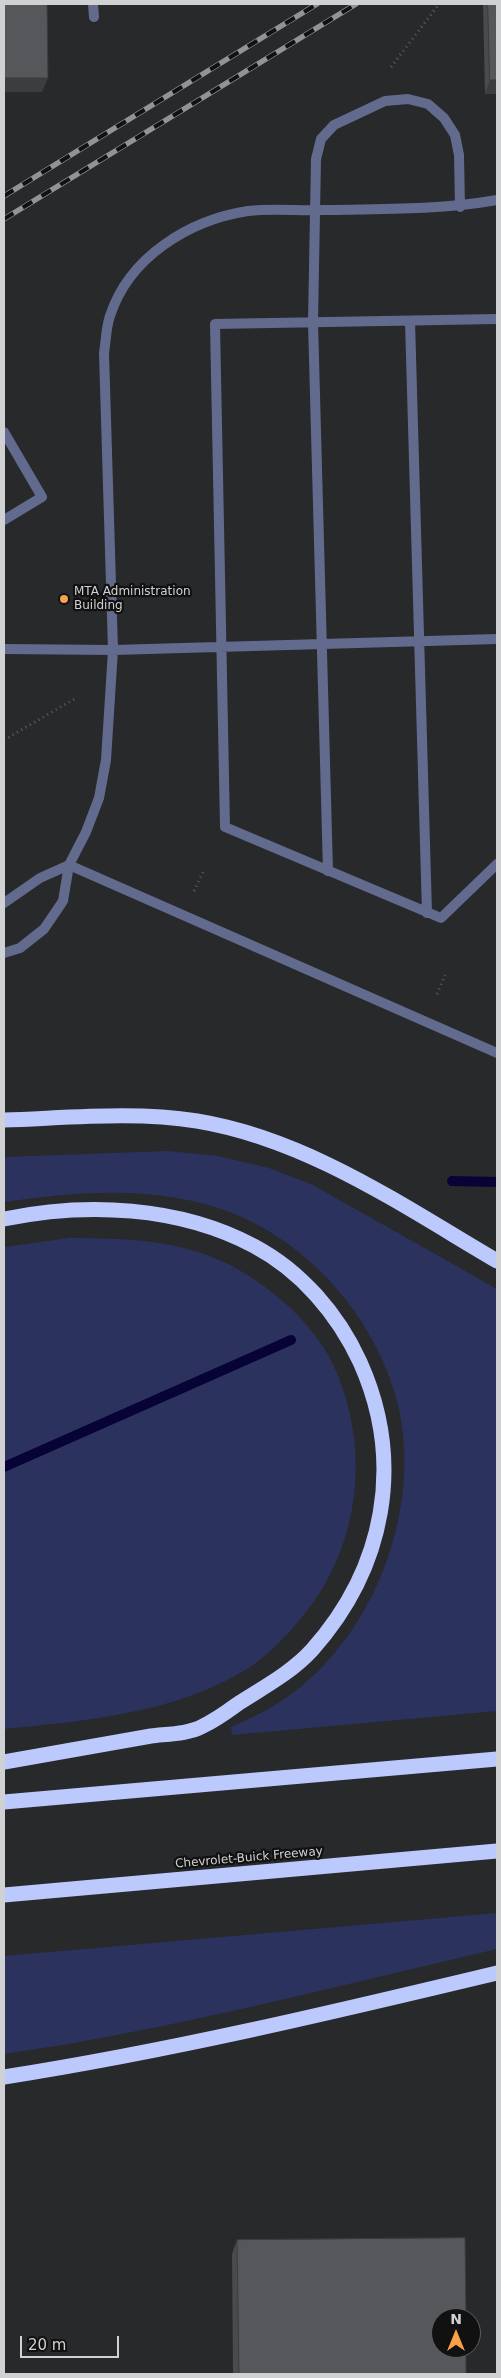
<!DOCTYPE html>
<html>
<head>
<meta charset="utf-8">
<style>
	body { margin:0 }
	#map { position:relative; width:501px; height:2378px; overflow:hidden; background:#28292b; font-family:"DejaVu Sans",sans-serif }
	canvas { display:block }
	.frame { position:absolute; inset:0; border:5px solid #d0d1d3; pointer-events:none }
	.north { position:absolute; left:431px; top:2308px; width:50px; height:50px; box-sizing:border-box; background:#111112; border:1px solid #5d5e5f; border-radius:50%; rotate:0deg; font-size:14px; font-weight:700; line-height:20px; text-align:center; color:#d0d1d3 }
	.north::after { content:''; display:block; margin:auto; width:18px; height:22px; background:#f7a149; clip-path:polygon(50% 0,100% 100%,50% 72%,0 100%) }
	.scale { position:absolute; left:20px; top:2336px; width:99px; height:22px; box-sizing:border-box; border:2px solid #d0d1d3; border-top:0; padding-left:6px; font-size:15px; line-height:18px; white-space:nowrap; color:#d0d1d3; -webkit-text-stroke:4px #111112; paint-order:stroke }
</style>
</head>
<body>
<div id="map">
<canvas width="501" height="2378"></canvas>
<div class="frame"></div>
<div class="north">N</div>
<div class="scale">20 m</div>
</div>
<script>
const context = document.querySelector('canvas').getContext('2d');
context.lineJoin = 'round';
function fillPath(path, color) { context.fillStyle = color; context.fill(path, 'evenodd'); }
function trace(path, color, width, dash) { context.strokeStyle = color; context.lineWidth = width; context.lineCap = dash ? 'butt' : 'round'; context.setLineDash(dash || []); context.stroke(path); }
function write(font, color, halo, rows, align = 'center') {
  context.font = font + ' "DejaVu Sans",sans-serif'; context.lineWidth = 4.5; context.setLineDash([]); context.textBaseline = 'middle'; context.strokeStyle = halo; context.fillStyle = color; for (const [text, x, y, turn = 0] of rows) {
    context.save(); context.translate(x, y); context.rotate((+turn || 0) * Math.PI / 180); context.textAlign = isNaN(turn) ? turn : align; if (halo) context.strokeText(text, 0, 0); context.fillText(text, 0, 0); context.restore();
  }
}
fillPath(new Path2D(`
	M 167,1151 L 218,1156 L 269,1168 L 313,1185 L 497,1289 L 497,1711 L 232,1735 L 231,1727 C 246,1720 261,1714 275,1705 C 371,1647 425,1510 397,1401 C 375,1319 314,1248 237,1215 C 163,1184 80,1191 4,1202 L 4,1157 Z
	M 69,1238 C 131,1238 195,1240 249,1276 C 285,1299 320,1332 337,1373 C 373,1461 357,1561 290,1631 C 276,1646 260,1662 242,1672 C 170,1714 84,1721 4,1729 L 4,1247 Z
	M 497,1913 L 497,1949 C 333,1987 171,2030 4,2054 L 4,1956 Z`), '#2a325d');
trace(new Path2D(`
	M 452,1181 L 497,1182
	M 4,1467 L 291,1340`), '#070337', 10);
trace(new Path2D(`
	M 391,67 L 439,4
	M 4,740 L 76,698
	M 194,891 L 204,870
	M 437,994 L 445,975`), '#5c5d5f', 3, [1, 4]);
trace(new Path2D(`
	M 497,319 L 215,324 L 225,827 L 441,918 L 497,864
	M 410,321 L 427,913
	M 4,432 L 42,497 L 4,520
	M 4,649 L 113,650 L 497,639
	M 328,871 L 313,322 L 316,159 L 321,139 L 334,125 L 385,101 L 408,99 L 428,104 L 444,118 L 455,135 L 459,155 L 460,207
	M 4,903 L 40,878 L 69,865 L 497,1053
	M 4,953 L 20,948 L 44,929 L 63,901 L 69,865 L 86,832 L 99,798 L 106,760 L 113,650 L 104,353 C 106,341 106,327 110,316 C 129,257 189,220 248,211 C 272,208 299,211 323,210 C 382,209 440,210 497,200`), '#626b8d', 10);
trace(new Path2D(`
	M 93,4 L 94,17`), '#626b8d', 10);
trace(new Path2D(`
	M 4,1120 C 67,1118 134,1111 197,1121 C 307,1139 403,1206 497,1261
	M 4,1219 C 86,1202 179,1206 254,1246 C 301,1271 338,1314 360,1362 C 405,1462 385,1568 312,1650 C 292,1672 264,1687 239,1703 C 228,1711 216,1720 203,1726 C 189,1734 167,1734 151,1736 C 102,1745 53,1753 4,1762
	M 4,1802 L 497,1759
	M 4,1895 L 497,1851
	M 4,2077 C 170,2051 334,2012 497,1973`), '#bcc9fc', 15);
const rail = new Path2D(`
	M 4,196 L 317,4
	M 4,219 L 356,4`);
trace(rail, '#929395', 5.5);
trace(rail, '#111112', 4, [11]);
fillPath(new Path2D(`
	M 483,4 L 497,4 L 497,94 L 485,94 Z
	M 237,2240 L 466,2374 L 233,2374 L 232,2254 Z`), '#4a4b4d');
fillPath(new Path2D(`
	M 4,78 L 48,78 L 42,92 L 4,92 Z
	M 490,80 L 497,80 L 497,94 L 485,94 Z`), '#3c3d3f');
const building = new Path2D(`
	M 4,4 L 47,4 L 48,78 L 4,78 Z
	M 488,4 L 497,4 L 497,80 L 490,80 Z
	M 465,2238 L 466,2318 L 441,2318 L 441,2348 L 466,2348 L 466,2374 L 239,2374 L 237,2240 Z`);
fillPath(building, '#56575a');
trace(building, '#3c3d3f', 1);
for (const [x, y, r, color] of [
	[64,599,5,"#f7a149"]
]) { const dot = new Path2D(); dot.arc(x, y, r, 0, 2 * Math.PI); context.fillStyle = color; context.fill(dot); trace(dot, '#111112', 2); }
write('12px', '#d0d1d3', '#111112', [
	["MTA Administration",74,592],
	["Building",74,606]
], 'left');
write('12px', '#d0d1d3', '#111112', [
	["Chevrolet-Buick Freeway",249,1858,-5]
]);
</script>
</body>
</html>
